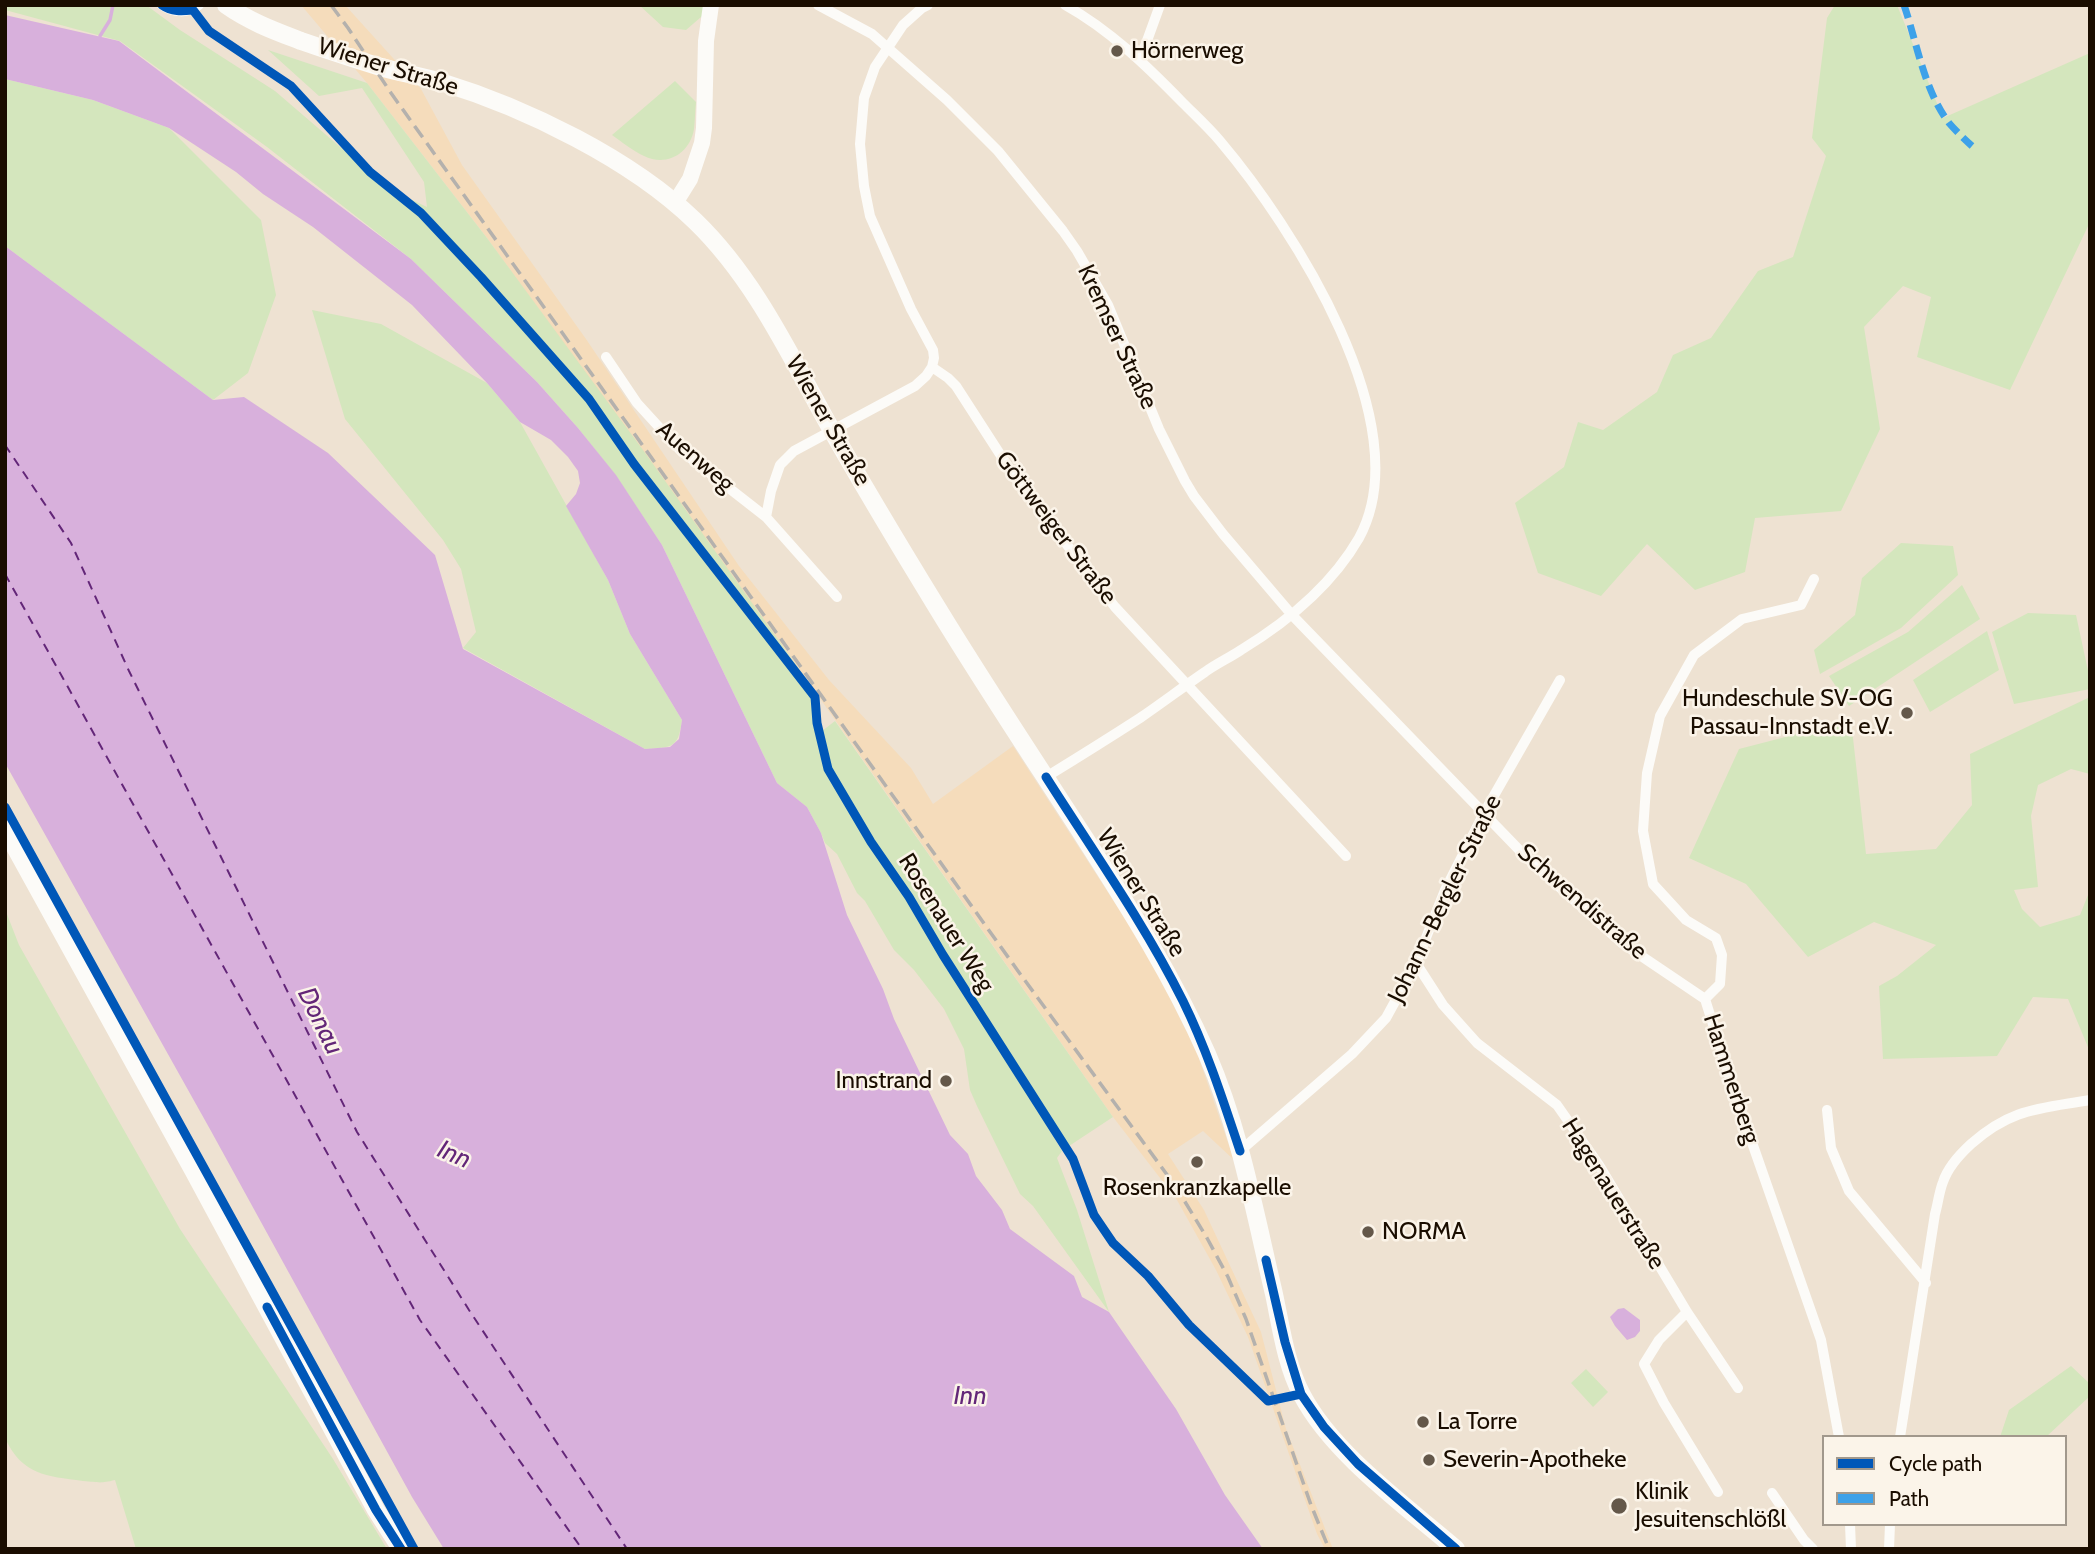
<!DOCTYPE html>
<html>
<head>
<meta charset="utf-8">
<style>
	body { margin:0 }
	#map { position:relative; width:2095px; height:1554px; overflow:hidden; background:#eee2d2; font-family:Cabin,sans-serif }
	canvas { display:block }
	.frame { position:absolute; inset:0; border:7px solid #1a0d00; pointer-events:none }
	.legend { position:absolute; left:1822px; top:1435px; width:245px; height:91px; box-sizing:border-box; background:#fbf4e9; border:2px solid #a1988c; margin:0; padding:9px 12px; list-style:none; font-size:21px; color:#1a0d00 }
	.legend li { display:flex; align-items:center; gap:14px; height:35px }
	.legend b { width:35px; border:2px solid #a1988c }
</style>
</head>
<body>
<div id="map">
<canvas width="2095" height="1554"></canvas>
<div class="frame"></div>
<ul class="legend">
<li><b style="height:9px;background:#0057b8"></b>Cycle path</li>
<li><b style="height:9px;background:#3da1e9"></b>Path</li>
</ul>
</div>
<script>
const context = document.querySelector('canvas').getContext('2d');
context.lineJoin = 'round';
function fillPath(path, color) { context.fillStyle = color; context.fill(path, 'evenodd'); }
function trace(path, color, width, dash) { context.strokeStyle = color; context.lineWidth = width; context.lineCap = dash ? 'butt' : 'round'; context.setLineDash(dash || []); context.stroke(path); }
function write(font, color, halo, rows, align = 'center') {
  context.font = font + ' Cabin,sans-serif'; context.lineWidth = 5; context.setLineDash([]); context.textBaseline = 'middle'; context.strokeStyle = halo; context.fillStyle = color; for (const [text, x, y, turn = 0] of rows) {
    context.save(); context.translate(x, y); context.rotate((+turn || 0) * Math.PI / 180); context.textAlign = isNaN(turn) ? turn : align; if (halo) context.strokeText(text, 0, 0); context.fillText(text, 0, 0); context.restore();
  }
}
fillPath(new Path2D(`
	M 301,5 L 345,5 L 421,89 L 462,165 L 586,339 L 739,566 L 829,680 L 911,768 L 933,804 L 1013,746 L 1148,954 L 1196,1050 L 1234,1160 L 1203,1131 L 1168,1154 L 1204,1210 L 1261,1332 L 1286,1429 L 1333,1549 L 1325,1549 L 1317,1534 L 1248,1337 L 1216,1270 L 1177,1200 L 1113,1117 L 812,687 L 487,238 L 367,83 Z`), '#f5dcbb');
fillPath(new Path2D(`
	M 5,5 L 146,5 L 180,30 L 275,91 L 389,189 L 427,207 L 424,182 L 362,88 L 319,96 L 268,50 L 367,83 L 487,238 L 643,450 L 812,687 L 813,709 L 822,757 L 831,779 L 870,844 L 909,899 L 1062,1151 L 1057,1158 L 1077,1210 L 1109,1312 L 1033,1206 L 1020,1194 L 977,1106 L 970,1090 L 964,1049 L 944,1009 L 914,970 L 894,950 L 865,901 L 857,893 L 837,854 L 825,843 L 821,833 L 807,807 L 777,783 L 662,545 L 616,476 L 578,428 L 537,382 L 411,259 L 267,147 L 120,41 L 5,10 Z
	M 639,5 L 715,5 L 686,30 L 663,27 Z
	M 1835,5 L 1897,5 L 1943,118 L 2090,53 L 2090,222 L 2010,390 L 1917,357 L 1931,297 L 1903,286 L 1864,327 L 1880,429 L 1841,511 L 1755,518 L 1745,572 L 1695,590 L 1647,544 L 1601,596 L 1538,573 L 1515,503 L 1564,467 L 1578,422 L 1603,430 L 1657,392 L 1673,355 L 1711,338 L 1758,271 L 1793,257 L 1826,156 L 1812,138 L 1827,18 Z
	M 5,79 L 93,100 L 169,128 L 261,220 L 276,295 L 248,373 L 213,400 L 5,246 Z
	M 675,81 L 696,102 C 695,111 695,120 694,129 C 690,154 666,167 644,156 C 633,151 622,142 612,135 Z
	M 312,310 L 381,324 L 487,383 L 520,422 L 608,580 L 630,634 L 682,720 C 678,750 671,747 645,749 L 463,648 L 476,632 L 461,569 L 443,540 L 345,419 Z
	M 1901,543 L 1953,546 L 1958,575 L 1901,628 L 1820,674 L 1814,650 L 1855,615 L 1862,578 Z
	M 1962,585 L 1980,619 L 1849,706 L 1829,676 L 1908,632 Z
	M 2028,613 L 2076,615 L 2090,680 L 2090,689 L 2014,704 L 1992,632 Z
	M 1987,631 L 1999,670 L 1930,712 L 1913,680 Z
	M 2090,697 L 2090,774 L 2071,769 L 2038,785 L 2031,816 L 2038,887 L 2014,890 L 2022,909 L 2040,927 L 2080,915 L 2090,890 L 2090,1052 L 2068,999 L 2033,997 L 1997,1056 L 1883,1059 L 1879,986 L 1897,976 L 1936,945 L 1874,922 L 1808,957 L 1746,884 L 1689,858 L 1739,749 L 1851,720 L 1866,854 L 1936,849 L 1972,805 L 1970,754 Z
	M 835,721 L 1113,1117 L 1066,1148 C 1015,1065 965,981 912,898 C 881,850 827,788 822,731 Z
	M 5,909 L 19,945 L 180,1229 L 333,1459 L 387,1549 L 136,1549 L 115,1480 C 99,1484 99,1482 83,1481 C 46,1476 22,1475 5,1438 Z
	M 2071,1366 L 2090,1384 L 2090,1396 L 2046,1437 L 2000,1437 L 2009,1410 Z
	M 1586,1369 L 1608,1392 L 1593,1407 L 1571,1383 Z`), '#d4e6bd');
fillPath(new Path2D(`
	M 5,15 L 119,41 L 411,259 L 537,382 L 578,428 L 616,475 L 662,545 L 777,783 L 807,807 L 821,833 L 847,915 L 883,989 L 894,1019 L 950,1135 L 968,1154 L 976,1176 L 1002,1210 L 1010,1229 L 1074,1276 L 1082,1297 L 1109,1312 L 1176,1409 L 1225,1495 L 1263,1549 L 444,1549 L 412,1497 L 211,1131 L 5,763 L 5,246 L 213,400 L 244,397 L 328,453 L 435,555 L 463,649 L 645,749 L 670,747 L 679,739 L 682,720 L 630,634 L 608,580 L 566,506 L 576,494 L 580,483 L 578,471 L 568,457 L 551,440 L 520,422 L 487,383 L 412,305 L 313,227 L 263,194 L 236,172 L 169,128 L 93,100 L 5,79 Z
	M 1624,1308 L 1640,1320 L 1640,1331 L 1635,1337 L 1627,1340 L 1615,1326 L 1610,1317 L 1618,1309 Z`), '#d8b0dc');
trace(new Path2D(`
	M 100,36 L 110,20 L 113,5`), '#d8b0dc', 3.5);
trace(new Path2D(`
	M 5,445 L 71,543 L 129,671 L 357,1132 L 469,1310 L 627,1549
	M 5,574 L 420,1320 L 582,1549`), '#632678', 2, [9, 7]);
trace(new Path2D(`
	M 162,5 C 173,13 188,14 199,5
	M 818,5 L 872,34 L 947,100 L 998,151 L 1063,231 L 1077,251 L 1108,305 L 1159,429 L 1185,481 L 1194,496 L 1223,534 L 1292,615 L 1527,858 L 1622,943 L 1705,999
	M 1140,60 L 1160,5
	M 606,357 L 637,403 L 679,449 L 766,517 L 837,597
	M 932,367 L 948,378 L 956,386 L 1016,479 L 1115,607 L 1346,856
	M 766,517 L 771,491 L 780,465 L 794,451 L 915,386 L 926,376 L 932,367 L 934,358 L 933,350 L 911,309 L 870,216 L 864,186 L 860,144 L 864,98 L 875,67 L 903,25 L 922,8 L 928,5
	M 1814,579 L 1801,605 L 1742,619 L 1694,655 L 1660,716 L 1647,773 L 1643,831 L 1653,884 L 1686,920 L 1716,938 L 1722,955 L 1720,984 L 1705,999 L 1734,1091 L 1821,1340 L 1839,1437
	M 1046,777 C 1077,758 1109,738 1140,718 C 1162,703 1183,687 1205,672 C 1216,664 1229,658 1241,650 C 1287,622 1332,585 1359,538 C 1421,425 1292,226 1220,141 C 1209,128 1196,116 1183,103 C 1148,67 1110,30 1065,5
	M 1416,963 L 1443,1005 L 1477,1043 L 1557,1105 L 1599,1165 L 1687,1312 L 1738,1388
	M 1827,1110 L 1831,1148 L 1849,1191 L 1926,1283
	M 1240,1151 L 1352,1054 L 1386,1018 L 1416,963 L 1445,890 L 1484,813 L 1560,680
	M 1687,1312 L 1659,1340 L 1644,1364 L 1664,1403 L 1718,1492
	M 1900,1437 L 1935,1214 C 1938,1204 1939,1192 1943,1182 C 1948,1167 1959,1155 1971,1144 C 2012,1108 2039,1109 2090,1100
	M 1772,1493 L 1804,1540 L 1813,1549
	M 1850,1524 L 1851,1549
	M 1889,1549 L 1890,1524`), '#fcfbf8', 10);
trace(new Path2D(`
	M 675,203 L 690,179 L 702,143 L 704,128 L 706,41 L 711,5`), '#fcfbf8', 16);
trace(new Path2D(`
	M 226,5 C 250,22 275,31 301,41 C 328,50 354,59 381,67 C 401,73 421,76 441,82 C 526,108 631,159 695,221 C 753,277 788,351 826,420 C 862,484 900,547 938,609 C 985,686 1035,761 1084,837 C 1129,907 1173,977 1207,1054 C 1240,1130 1255,1214 1274,1294 C 1281,1327 1286,1365 1302,1395 C 1333,1454 1405,1505 1456,1549
	M 5,829 L 193,1170 L 376,1510 L 401,1549`), '#fcfbf8', 18);
trace(new Path2D(`
	M 331,5 L 348,28 L 391,93 L 1018,971 L 1176,1187 L 1207,1238 L 1228,1277 L 1246,1319 L 1311,1505 L 1329,1549`), '#b4b1ad', 3.5, [14, 7]);
trace(new Path2D(`
	M 1904,5 C 1917,43 1924,90 1949,123 C 1956,131 1964,139 1972,146`), '#3da1e9', 7, [14, 7]);
trace(new Path2D(`
	M 162,5 C 172,12 182,11 193,10 L 209,31 L 291,86 L 370,172 L 421,213 L 481,277 L 589,399 L 634,464 L 815,697 L 817,723 L 828,769 L 871,842 L 909,897 L 943,955 L 1073,1159 L 1094,1215 L 1113,1243 L 1148,1276 L 1189,1325 L 1268,1401 L 1301,1394
	M 1046,777 C 1093,851 1144,923 1183,1001 C 1207,1050 1223,1100 1240,1151
	M 5,807 L 414,1549
	M 1266,1260 L 1285,1342 L 1301,1394 L 1324,1427 L 1358,1464 L 1456,1549
	M 267,1307 L 376,1510 L 401,1549`), '#0057b8', 9);
for (const [x, y, r, color] of [
	[1117,51,7,"#64584a"],
	[1907,713,7,"#64584a"],
	[946,1081,7,"#64584a"],
	[1197,1162,7,"#64584a"],
	[1368,1232,7,"#64584a"],
	[1423,1422,7,"#64584a"],
	[1429,1460,7,"#64584a"],
	[1619,1506,9,"#64584a"]
]) { const dot = new Path2D(); dot.arc(x, y, r, 0, 2 * Math.PI); context.fillStyle = color; context.fill(dot); trace(dot, '#fbf4e9', 2.5); }
write('24px', '#1a0d00', '#fbf4e9', [
	["Hörnerweg",1131,51],
	["Hundeschule SV-OG",1893,699,"right"],
	["Passau-Innstadt e.V.",1893,727,"right"],
	["Innstrand",932,1081,"right"],
	["Rosenkranzkapelle",1197,1188,"center"],
	["NORMA",1382,1232],
	["La Torre",1437,1422],
	["Severin-Apotheke",1443,1460],
	["Klinik",1635,1492],
	["Jesuitenschlößl",1635,1520]
], 'left');
write('24px', '#1a0d00', '#fbf4e9', [
	["Wiener Straße",388,67,17],
	["Kremser Straße",1117,337,65],
	["Wiener Straße",828,421,60],
	["Auenweg",695,457,41],
	["Göttweiger Straße",1056,528,53],
	["Wiener Straße",1141,893,58],
	["Johann-Bergler-Straße",1445,899,-64],
	["Schwendistraße",1582,902,41],
	["Rosenauer Weg",946,923,58],
	["Hammerberg",1731,1079,72],
	["Hagenauerstraße",1613,1194,58]
]);
write('italic 26px', '#632678', '#fbf4e9', [
	["Donau",320,1021,64],
	["Inn",454,1155,23],
	["Inn",970,1396]
]);
</script>
</body>
</html>
